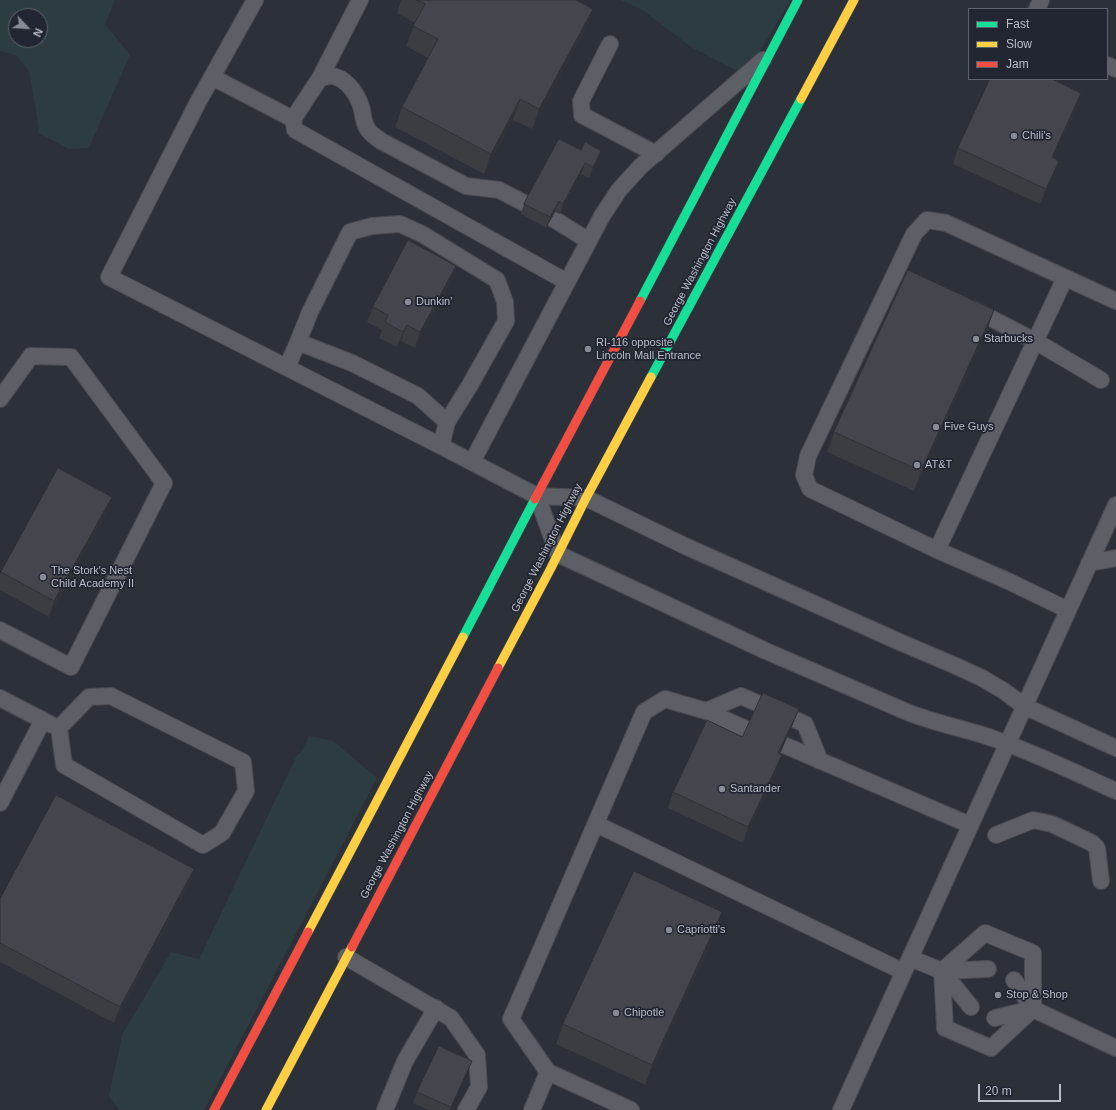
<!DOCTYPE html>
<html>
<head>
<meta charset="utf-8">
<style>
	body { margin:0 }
	#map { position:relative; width:1116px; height:1110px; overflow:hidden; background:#2c3038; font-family:Arial,sans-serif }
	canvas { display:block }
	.legend { position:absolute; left:968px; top:8px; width:140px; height:72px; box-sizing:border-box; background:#212632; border:1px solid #5d626e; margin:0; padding:5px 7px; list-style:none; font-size:12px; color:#b8bdc8 }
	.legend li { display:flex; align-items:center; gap:8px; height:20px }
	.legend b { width:20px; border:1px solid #5d626e }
	.north { position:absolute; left:8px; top:8px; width:40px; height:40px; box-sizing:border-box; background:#212632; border:1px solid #5d626e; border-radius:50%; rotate:115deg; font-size:11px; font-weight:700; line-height:16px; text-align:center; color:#b8bdc8 }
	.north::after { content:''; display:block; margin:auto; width:14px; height:18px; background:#878c96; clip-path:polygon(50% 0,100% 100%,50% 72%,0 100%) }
	.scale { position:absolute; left:978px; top:1084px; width:83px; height:18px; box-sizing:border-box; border:2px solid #b8bdc8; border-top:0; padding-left:5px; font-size:12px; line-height:14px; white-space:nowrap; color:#b8bdc8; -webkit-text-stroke:3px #212632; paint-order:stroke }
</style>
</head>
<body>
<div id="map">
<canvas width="1116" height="1110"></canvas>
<ul class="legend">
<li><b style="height:5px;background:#16e098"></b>Fast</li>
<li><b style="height:5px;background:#ffcf43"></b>Slow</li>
<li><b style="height:5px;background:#f24e42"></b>Jam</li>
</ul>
<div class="north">N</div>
<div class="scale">20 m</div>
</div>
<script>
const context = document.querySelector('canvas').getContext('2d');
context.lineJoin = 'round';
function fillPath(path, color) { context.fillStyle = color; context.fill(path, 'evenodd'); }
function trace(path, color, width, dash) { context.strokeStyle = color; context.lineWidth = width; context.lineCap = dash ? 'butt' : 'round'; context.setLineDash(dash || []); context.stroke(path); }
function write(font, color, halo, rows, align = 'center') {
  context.font = font + ' Arial,sans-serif'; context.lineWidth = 3.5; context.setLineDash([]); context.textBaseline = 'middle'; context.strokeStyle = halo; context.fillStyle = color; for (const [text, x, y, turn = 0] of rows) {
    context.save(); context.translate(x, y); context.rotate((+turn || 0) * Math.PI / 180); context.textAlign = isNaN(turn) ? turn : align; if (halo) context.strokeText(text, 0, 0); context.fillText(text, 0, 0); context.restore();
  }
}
fillPath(new Path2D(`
	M 0,0 L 115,0 L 105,24 L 130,55 L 89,148 L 69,149 L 38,133 L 39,128 L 29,71 L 16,55 L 0,51 ZM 16,16 L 40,16 L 40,40 L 16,40 Z
	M 621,0 L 791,0 L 745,75 L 691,47 L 644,11 Z
	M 309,736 L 333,741 L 377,778 L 204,1110 L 119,1110 L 109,1096 L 122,1035 L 171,952 L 199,959 L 297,755 L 302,751 Z`), '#2d3c40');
const lane = new Path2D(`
	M 255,0 L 198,102 L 109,277 L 441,446 L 537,496 L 586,498 L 685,546 L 902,643 L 956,666 L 982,678 L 1004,691 L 1024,706 L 1116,748
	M 1037,9 L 1041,0
	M 610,44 L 581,101 L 582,115 L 656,154
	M 1107,65 L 1116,69
	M 212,77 L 293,119
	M 320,78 L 360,0
	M 526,204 L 499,190 L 466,186 L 381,141 C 376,137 370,134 367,128 C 364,123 363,116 362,110 C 359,97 349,81 336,77 C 332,75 325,77 320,78 L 293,119 L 295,130 L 567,282
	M 552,218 L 589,241
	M 973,309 L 1035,341 L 1101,380
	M 298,342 L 310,312 L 350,232 L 372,226 L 400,224 L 422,234 L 497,280 L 505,302 L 506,321 L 470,385 L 447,422
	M 287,367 L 298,342 L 352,363 L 418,396 L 447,422 L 441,446
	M 0,399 L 31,356 L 71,357 L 164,483 L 71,667 L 0,630
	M 472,462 L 602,216 L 619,190 L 641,166 L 763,60
	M 537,496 L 558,554 L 766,651 L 907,712 C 934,723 962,728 989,737 C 1033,752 1074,772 1116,791
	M 937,550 L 1065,278
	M 1089,563 L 1116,558
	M 1068,610 L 1008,581 L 937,550 L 810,489 L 804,475 L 808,456 L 914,234 L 927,220 L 946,223 L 1116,301
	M 111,696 L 243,762 L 246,791 L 222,833 L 203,845 L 64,765 L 59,728 L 89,697 Z
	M 0,698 L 52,725
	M 706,711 L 741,696 L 805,724 L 820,761
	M 777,742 L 970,825
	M 0,803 L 43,720
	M 596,824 L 904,972
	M 996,835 L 1033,820 L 1052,824 L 1092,843 L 1097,848 L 1101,881
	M 985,933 L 1033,953 L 1033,1009 L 991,1048 L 945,1028 L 942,971 Z
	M 346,957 L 451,1018 L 477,1055 L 479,1087 L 466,1110
	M 910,958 L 942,971 L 988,969
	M 942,971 L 971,1007
	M 1014,980 L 1033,1009 L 1116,1048
	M 995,1018 L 1032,1009
	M 548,1072 L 631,1110
	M 385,1110 L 405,1061 L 436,1008
	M 532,1110 L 548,1072 L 511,1019 L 644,712 L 665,699 L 706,711 L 746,729
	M 841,1110 L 1116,505`);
const fast = new Path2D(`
	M 640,301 L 798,0
	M 651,377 L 801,99
	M 463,637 L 535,499`);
const slow = new Path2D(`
	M 801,99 L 854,0
	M 498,668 L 551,568 L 586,498 L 651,377
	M 308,932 L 463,637
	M 266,1110 L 352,947`);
const jam = new Path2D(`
	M 535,499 L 640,301
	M 352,947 L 498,668
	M 214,1110 L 308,932`);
trace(lane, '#494b51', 18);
trace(fast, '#474b52', 10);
trace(slow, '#474b52', 10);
trace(jam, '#474b52', 10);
trace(lane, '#5d5f66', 16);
trace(fast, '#16e098', 9);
trace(slow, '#ffcf43', 9);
trace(jam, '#f24e42', 9);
fillPath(new Path2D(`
	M 401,0 L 576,0 L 585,29 L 532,129 L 513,120 L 484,174 L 395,127 L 402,107 L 428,58 L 406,46 L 415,23 L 397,13 Z
	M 1081,93 L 1076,108 L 1053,158 L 1053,176 L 1040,204 L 953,164 L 958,148 Z
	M 559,139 L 597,161 L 589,178 L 581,174 L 560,214 L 555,212 L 546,228 L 521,214 L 524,204 Z
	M 450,281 L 415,348 L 401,341 L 397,347 L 379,338 L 382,330 L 367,322 L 373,307 Z
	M 994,310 L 987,330 L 914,491 L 827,452 L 834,432 Z
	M 106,513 L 49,617 L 0,590 L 0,575 L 1,572 Z
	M 793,724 L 780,754 L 777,770 L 743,843 L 668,808 L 673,792 L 742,737 Z
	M 194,869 L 188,885 L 114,1023 L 0,962 L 0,899 Z
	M 722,912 L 715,933 L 645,1085 L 556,1044 L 563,1024 Z
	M 468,1071 L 450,1110 L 429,1110 L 413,1103 L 417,1092 Z`), '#3a3d42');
fillPath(new Path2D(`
	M 593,9 L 585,29 L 532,129 L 539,109 Z
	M 1081,93 L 1076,108 L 1046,173 L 1052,157 Z
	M 520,99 L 513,120 L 484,174 L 491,154 Z
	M 601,151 L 597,161 L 589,178 L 593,167 Z
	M 1059,161 L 1053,176 L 1040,204 L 1046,189 Z
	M 585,163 L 581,174 L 560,214 L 563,204 Z
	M 559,201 L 555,212 L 546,228 L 550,217 Z
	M 456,266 L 450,281 L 415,348 L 420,332 Z
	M 994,310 L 987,330 L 914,491 L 921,471 Z
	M 407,325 L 401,341 L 397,347 L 403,332 Z
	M 112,497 L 106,513 L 49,617 L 54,601 Z
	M 799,709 L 793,724 L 773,769 L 778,753 Z
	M 782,755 L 777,770 L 743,843 L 748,827 Z
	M 194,869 L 188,885 L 114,1023 L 120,1007 Z
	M 722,912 L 715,933 L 645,1085 L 652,1065 Z
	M 472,1061 L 468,1071 L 450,1110 Z`), '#2f3236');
const building = new Path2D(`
	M 417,0 L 576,0 L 593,9 L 539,109 L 520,99 L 491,154 L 402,107 L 438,39 L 413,26 L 425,4 Z
	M 990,79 L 1052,79 L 1081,93 L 1052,157 L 1059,161 L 1046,189 L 958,148 Z
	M 559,139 L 581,150 L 585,142 L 601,151 L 593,167 L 585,163 L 563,204 L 559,201 L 550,217 L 524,204 Z
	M 408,240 L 456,266 L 420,332 L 407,325 L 403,332 L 385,322 L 388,315 L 373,307 Z
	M 908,270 L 994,310 L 921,471 L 834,432 Z
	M 58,468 L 112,497 L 54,601 L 1,572 Z
	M 763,693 L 799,709 L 778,753 L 782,755 L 748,827 L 673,792 L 707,720 L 742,737 Z
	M 56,795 L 194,869 L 120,1007 L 0,943 L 0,899 Z
	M 634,871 L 722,912 L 652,1065 L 563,1024 Z
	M 439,1046 L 472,1061 L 451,1107 L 417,1092 Z`);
fillPath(building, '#43474d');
trace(building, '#2f3236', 1);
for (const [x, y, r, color] of [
	[1014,136,4,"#878c96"],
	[408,302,4,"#878c96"],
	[976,339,4,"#878c96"],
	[588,349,4,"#878c96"],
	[936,427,4,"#878c96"],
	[917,465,4,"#878c96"],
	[43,577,4,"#878c96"],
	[722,789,4,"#878c96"],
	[669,930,4,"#878c96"],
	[998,995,4,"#878c96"],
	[616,1013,4,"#878c96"]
]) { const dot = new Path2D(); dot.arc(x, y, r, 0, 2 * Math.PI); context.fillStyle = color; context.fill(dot); trace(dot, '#212632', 1.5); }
write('11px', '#b8bdc8', '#212632', [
	["Chili's",1022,136],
	["Dunkin'",416,302],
	["Starbucks",984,339],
	["RI-116 opposite",596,343],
	["Lincoln Mall Entrance",596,356],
	["Five Guys",944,427],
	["AT&T",925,465],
	["The Stork's Nest",51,571],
	["Child Academy II",51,584],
	["Santander",730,789],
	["Capriotti's",677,930],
	["Stop & Shop",1006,995],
	["Chipotle",624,1013]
], 'left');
write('11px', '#b8bdc8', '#212632', [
	["George Washington Highway",700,262,-62],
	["George Washington Highway",547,548,-63],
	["George Washington Highway",397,835,-62]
]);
</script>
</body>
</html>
